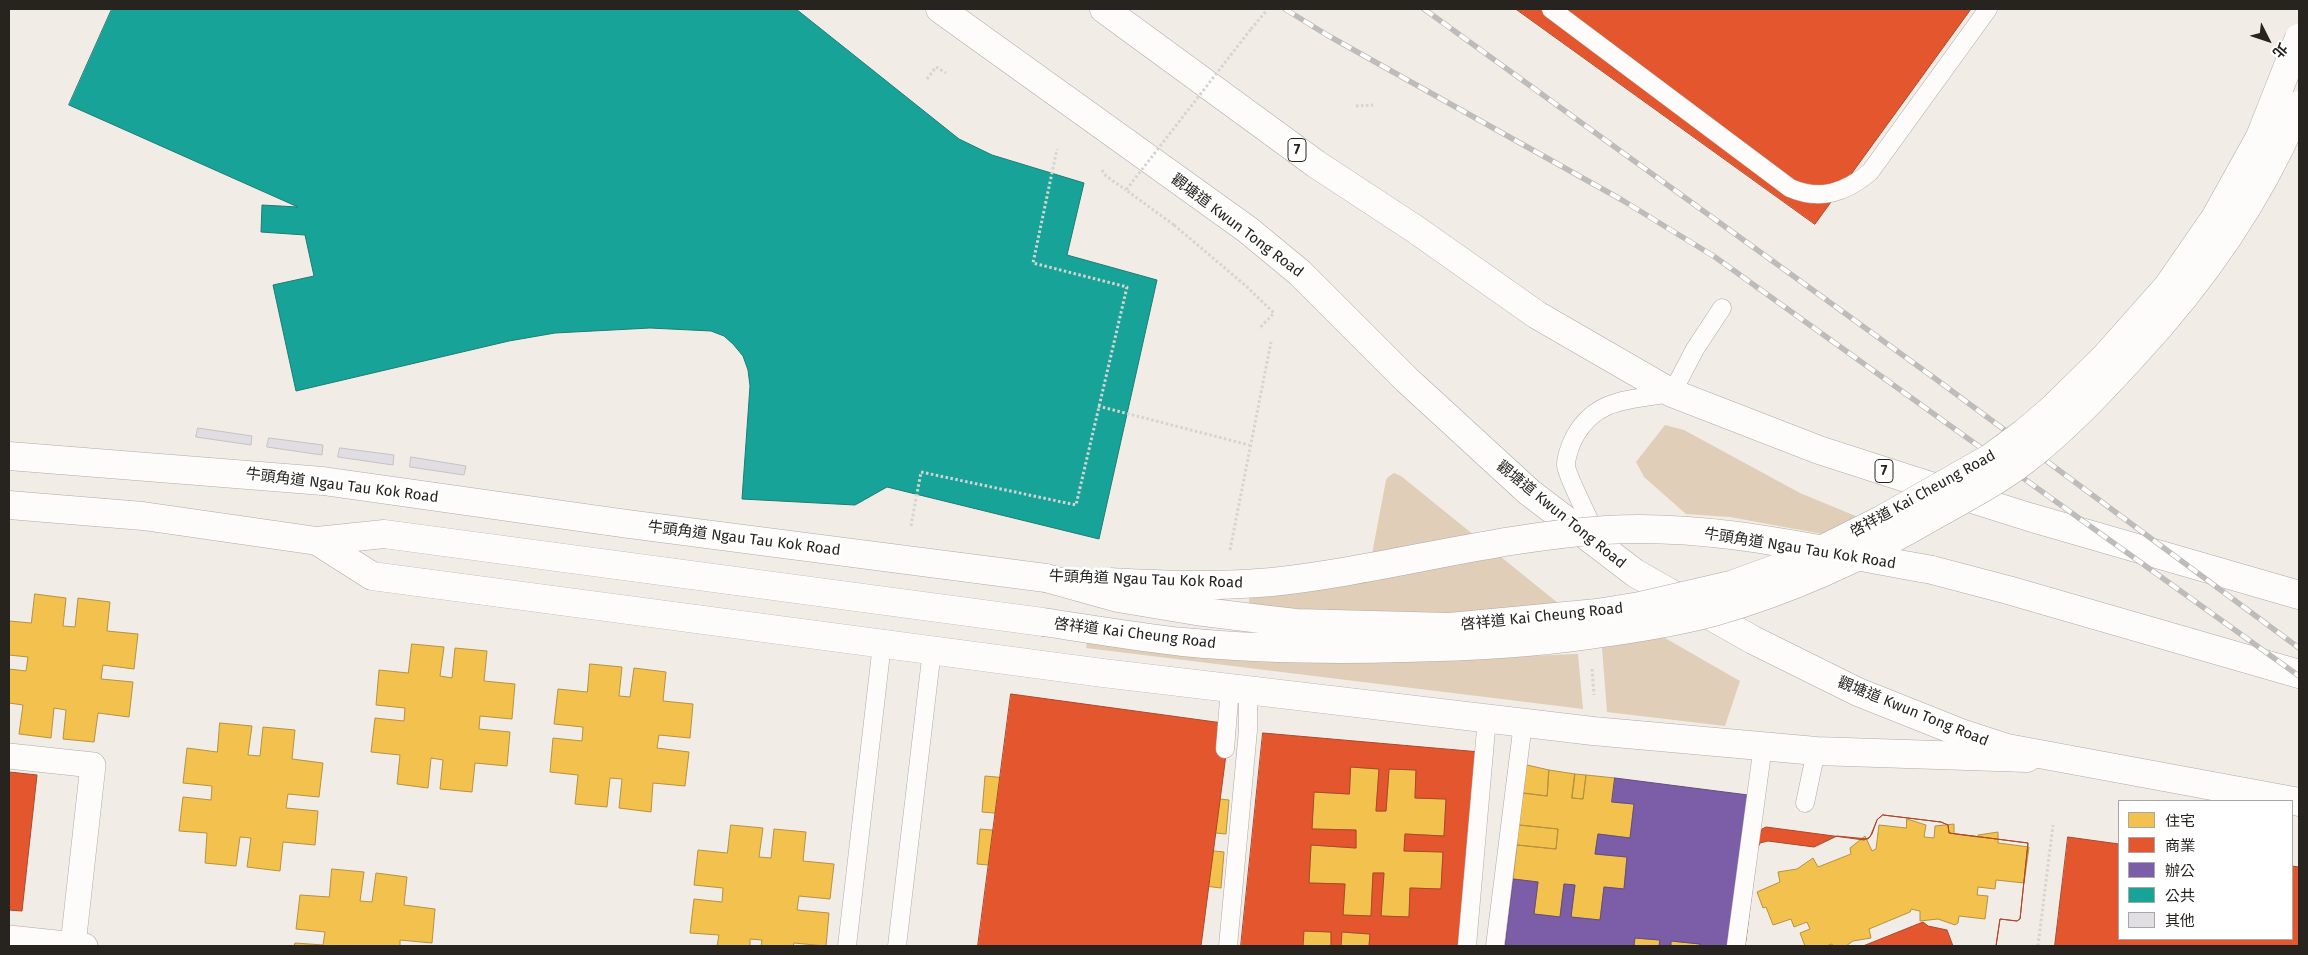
<!DOCTYPE html>
<html>
<head>
<meta charset="utf-8">
<style>
	body { margin:0 }
	#map { position:relative; width:2308px; height:955px; overflow:hidden; background:#f2ece6; font-family:"Fira Sans","Noto Sans TC",sans-serif }
	canvas { display:block }
	.frame { position:absolute; inset:0; border:10px solid #27241f; pointer-events:none }
	.legend { position:absolute; left:2118px; top:800px; width:175px; height:140px; box-sizing:border-box; background:#fff; border:1px solid #a9a7a5; margin:0; padding:6px 9px; list-style:none; font-size:15px; color:#27241f }
	.legend li { display:flex; align-items:center; gap:10px; height:25px }
	.legend b { width:25px; border:1px solid #a9a7a5 }
	.north { position:absolute; left:2243px; top:15px; width:50px; height:50px; -webkit-text-stroke:4px #fff; paint-order:stroke; rotate:131deg; font-size:14px; font-weight:700; line-height:20px; text-align:center; color:#27241f }
	.north::after { content:''; display:block; margin:auto; width:18px; height:22px; background:#27241f; clip-path:polygon(50% 0,100% 100%,50% 72%,0 100%) }
</style>
</head>
<body>
<div id="map">
<canvas width="2308" height="955"></canvas>
<div class="frame"></div>
<ul class="legend">
<li><b style="height:14px;background:#f2c14e"></b>住宅</li>
<li><b style="height:14px;background:#e4572e"></b>商業</li>
<li><b style="height:14px;background:#7b5ea7"></b>辦公</li>
<li><b style="height:14px;background:#17a398"></b>公共</li>
<li><b style="height:14px;background:#e0dde3"></b>其他</li>
</ul>
<div class="north">北</div>
</div>
<script>
const context = document.querySelector('canvas').getContext('2d');
context.lineJoin = 'round';
function fillPath(path, color) { context.fillStyle = color; context.fill(path, 'evenodd'); }
function trace(path, color, width, dash) { context.strokeStyle = color; context.lineWidth = width; context.lineCap = dash ? 'butt' : 'round'; context.setLineDash(dash || []); context.stroke(path); }
function write(font, color, halo, rows, align = 'center') {
  context.font = font + ' "Fira Sans","Noto Sans TC",sans-serif'; context.lineWidth = 5; context.setLineDash([]); context.textBaseline = 'middle'; context.strokeStyle = halo; context.fillStyle = color; for (const [text, x, y, turn = 0] of rows) {
    context.save(); context.translate(x, y); context.rotate((+turn || 0) * Math.PI / 180); context.textAlign = isNaN(turn) ? turn : align; if (halo) context.strokeText(text, 0, 0); context.fillText(text, 0, 0); context.restore();
  }
}
fillPath(new Path2D(`
	M 1665,425 L 1684,430 L 1800,493 L 1858,517 L 1822,534 L 1730,517 L 1686,514 L 1644,477 L 1636,462 Z
	M 1394,473 L 1401,476 L 1569,612 L 1522,615 L 1248,611 L 1252,574 L 1372,554 L 1386,480 L 1388,477 Z
	M 1630,618 L 1740,681 L 1725,726 L 1607,712 L 1600,622 Z
	M 1090,619 L 1140,645 L 1524,656 L 1578,654 L 1583,709 L 1086,648 Z`), '#e0ceb8');
const homes = new Path2D(`
	M 1748,9 L 1780,9 L 1769,24 Z
	M 1815,9 L 1832,9 L 1826,17 Z
	M 35,594 L 66,598 L 63,626 L 75,627 L 78,598 L 110,602 L 107,631 L 138,634 L 134,669 L 103,665 L 101,679 L 133,682 L 129,717 L 98,713 L 94,742 L 63,739 L 66,710 L 54,708 L 51,738 L 19,734 L 23,705 L 9,703 L 9,669 L 26,671 L 28,657 L 9,655 L 9,621 L 31,623 Z
	M 412,644 L 444,647 L 440,676 L 452,678 L 455,648 L 487,651 L 484,681 L 515,684 L 512,719 L 480,716 L 479,729 L 510,732 L 507,766 L 475,763 L 472,792 L 440,789 L 443,760 L 431,758 L 428,788 L 397,784 L 400,755 L 371,752 L 375,718 L 404,721 L 405,708 L 376,705 L 379,670 L 408,673 Z
	M 590,664 L 622,667 L 619,696 L 630,697 L 634,668 L 666,672 L 663,701 L 693,704 L 690,738 L 659,735 L 657,748 L 689,752 L 685,786 L 653,783 L 651,812 L 619,808 L 622,779 L 610,778 L 607,807 L 575,804 L 578,775 L 550,772 L 553,738 L 582,741 L 583,727 L 554,724 L 558,689 L 587,692 Z
	M 220,723 L 252,726 L 248,755 L 260,756 L 263,727 L 295,730 L 292,759 L 323,763 L 319,797 L 288,794 L 286,808 L 318,811 L 315,845 L 283,842 L 280,871 L 247,867 L 251,838 L 240,837 L 236,866 L 205,863 L 207,833 L 179,831 L 183,797 L 211,800 L 212,786 L 183,783 L 187,748 L 217,752 Z
	M 1527,765 L 1549,770 L 1547,796 L 1523,793 Z
	M 1351,767 L 1379,769 L 1376,811 L 1386,811 L 1389,769 L 1416,770 L 1415,798 L 1446,799 L 1444,836 L 1405,834 L 1404,851 L 1443,852 L 1441,889 L 1410,888 L 1409,917 L 1381,916 L 1384,873 L 1373,873 L 1371,916 L 1343,915 L 1345,884 L 1309,883 L 1311,845 L 1356,848 L 1356,830 L 1312,829 L 1314,792 L 1349,794 Z
	M 1549,770 L 1575,774 L 1572,798 L 1583,799 L 1586,775 L 1615,778 L 1612,802 L 1634,804 L 1630,838 L 1598,834 L 1595,854 L 1627,857 L 1624,889 L 1604,887 L 1600,920 L 1571,917 L 1575,885 L 1564,884 L 1560,917 L 1534,914 L 1538,882 L 1513,879 L 1517,845 L 1556,849 L 1558,829 L 1519,825 L 1523,793 L 1547,796 Z
	M 1029,773 L 1065,776 L 1064,784 L 1107,788 L 1103,822 L 1079,819 L 1077,838 L 1102,840 L 1098,875 L 1055,871 L 1054,879 L 1019,875 L 1019,868 L 977,864 L 980,829 L 1003,831 L 1005,814 L 982,812 L 985,776 L 1029,780 Z
	M 1575,774 L 1586,775 L 1583,799 L 1572,798 Z
	M 1147,784 L 1183,788 L 1182,795 L 1229,800 L 1226,834 L 1196,831 L 1195,849 L 1224,852 L 1221,888 L 1172,882 L 1172,890 L 1136,887 L 1137,879 L 1099,875 L 1103,840 L 1121,842 L 1122,825 L 1104,824 L 1108,788 L 1147,792 Z
	M 1907,819 L 1926,825 L 1924,837 L 1934,838 L 1935,826 L 1954,824 L 1954,834 L 1978,837 L 1978,835 L 1998,832 L 1998,843 L 2029,847 L 2024,883 L 1996,880 L 1995,889 L 1978,887 L 1977,895 L 1988,896 L 1985,919 L 1959,916 L 1958,923 L 1955,925 L 1938,919 L 1920,921 L 1920,911 L 1911,909 L 1910,912 L 1869,929 L 1871,938 L 1853,941 L 1846,946 L 1833,946 L 1832,944 L 1826,946 L 1805,946 L 1800,933 L 1810,929 L 1807,922 L 1794,927 L 1791,919 L 1773,925 L 1766,907 L 1763,908 L 1757,892 L 1780,882 L 1778,872 L 1797,869 L 1813,858 L 1818,867 L 1851,854 L 1850,848 L 1865,836 L 1872,851 L 1876,849 L 1879,825 L 1906,828 Z
	M 731,825 L 763,828 L 759,857 L 771,858 L 774,829 L 806,832 L 803,861 L 834,864 L 830,899 L 799,896 L 797,910 L 829,913 L 826,946 L 794,943 L 793,946 L 761,946 L 762,940 L 750,939 L 750,946 L 717,946 L 719,935 L 690,933 L 694,899 L 722,902 L 723,888 L 694,885 L 698,850 L 727,853 Z
	M 1519,825 L 1558,829 L 1556,849 L 1517,845 Z
	M 2096,862 L 2119,865 L 2119,939 L 2186,939 L 2185,946 L 2055,946 L 2058,923 L 2089,926 L 2090,913 L 2059,909 L 2063,883 L 2093,886 Z
	M 332,869 L 364,872 L 360,901 L 372,902 L 376,873 L 407,877 L 404,905 L 435,909 L 432,943 L 400,940 L 400,946 L 294,946 L 295,943 L 323,945 L 325,932 L 296,929 L 300,895 L 329,897 Z
	M 1304,931 L 1331,932 L 1331,946 L 1303,946 Z
	M 1342,932 L 1370,934 L 1369,946 L 1341,946 Z
	M 1635,938 L 1660,940 L 1659,946 L 1634,946 Z
	M 1671,941 L 1700,944 L 1700,946 L 1671,946 Z`);
fillPath(homes, '#f2c14e');
trace(homes, '#b59240', 1);
const shops = new Path2D(`
	M 1516,9 L 1971,9 L 1815,224 Z
	M 1011,694 L 1230,724 L 1201,946 L 978,946 Z
	M 1263,733 L 1480,752 L 1462,946 L 1369,946 L 1370,934 L 1342,932 L 1341,946 L 1331,946 L 1331,932 L 1304,931 L 1303,946 L 1241,946 ZM 1351,767 L 1379,769 L 1376,811 L 1386,811 L 1389,769 L 1416,770 L 1415,798 L 1446,799 L 1444,836 L 1405,834 L 1404,851 L 1443,852 L 1441,889 L 1410,888 L 1409,917 L 1381,916 L 1384,873 L 1373,873 L 1371,916 L 1343,915 L 1345,884 L 1309,883 L 1311,845 L 1356,848 L 1356,830 L 1312,829 L 1314,792 L 1349,794 Z
	M 9,772 L 37,775 L 22,911 L 9,910 Z
	M 1883,815 L 1941,822 L 1948,825 L 1949,833 L 2028,843 L 2020,919 L 2017,921 L 2000,919 L 1996,946 L 1953,946 L 1947,930 L 1928,926 L 1923,922 L 1863,946 L 1745,946 L 1757,850 L 1760,843 L 1768,841 L 1814,847 L 1837,836 L 1868,839 L 1872,834 L 1877,820 Z
	M 1883,815 L 1941,822 L 1948,825 L 1949,833 L 2028,843 L 2020,919 L 2017,921 L 2000,919 L 1996,946 L 1745,946 L 1759,836 L 1762,829 L 1766,827 L 1864,840 L 1870,837 L 1877,820 Z
	M 2068,837 L 2119,844 L 2119,939 L 2292,939 L 2292,866 L 2299,867 L 2299,946 L 2055,946 Z`);
fillPath(shops, '#e4572e');
trace(shops, '#ab482a', 1);
const offices = new Path2D(`
	M 1615,778 L 1748,795 L 1730,946 L 1700,946 L 1700,944 L 1671,941 L 1671,946 L 1659,946 L 1660,940 L 1635,938 L 1634,946 L 1505,946 L 1513,879 L 1538,882 L 1534,914 L 1560,917 L 1564,884 L 1575,885 L 1571,917 L 1600,920 L 1604,887 L 1624,889 L 1627,857 L 1595,854 L 1598,834 L 1630,838 L 1634,804 L 1612,802 Z`);
fillPath(offices, '#7b5ea7');
trace(offices, '#624d7e', 1);
const public = new Path2D(`
	M 112,9 L 796,9 L 959,139 L 992,155 L 1084,183 L 1067,255 L 1157,280 L 1099,539 L 887,487 L 855,505 L 742,499 L 750,386 L 748,370 L 743,356 L 733,344 L 724,336 L 711,331 L 650,328 L 555,333 L 509,341 L 296,391 L 273,285 L 314,276 L 305,235 L 261,232 L 262,205 L 298,207 L 69,105 Z`);
fillPath(public, '#17a398');
trace(public, '#1c7d74', 1);
const building = new Path2D(`
	M 198,428 L 252,436 L 251,445 L 196,437 Z
	M 269,438 L 323,445 L 322,455 L 267,447 Z
	M 340,448 L 394,455 L 393,465 L 338,457 Z
	M 411,457 L 466,466 L 464,475 L 410,467 Z`);
fillPath(building, '#e0dde3');
trace(building, '#c5c3c2', 1);
const service = new Path2D(`
	M 1551,9 L 1790,188 C 1820,201 1845,193 1870,172 L 1988,9
	M 1598,539 C 1593,527 1566,474 1566,465 C 1566,457 1571,443 1575,436 C 1597,397 1632,400 1672,393 L 1695,349 L 1722,308
	M 1225,749 L 1230,688
	M 1805,803 L 1816,751
	M 847,946 L 882,644
	M 897,946 L 932,650
	M 1228,946 L 1248,730 L 1248,691
	M 1467,946 L 1487,718
	M 1495,946 L 1523,723
	M 1736,946 L 1763,745`);
const pedestrian = new Path2D(`
	M 9,756 L 93,765 L 73,945
	M 9,938 L 85,946`);
const secondary = new Path2D(`
	M 9,456 L 323,481 L 628,524 L 1046,578
	M 9,505 L 143,516 L 317,541 L 384,534 L 1043,622
	M 317,541 L 372,576 L 1103,673 L 1593,731 L 1816,751 L 2027,758
	M 1932,570 L 2008,590 L 2299,674`);
const trunk = new Path2D(`
	M 940,9 L 1248,230 L 1300,273 L 1407,380 L 1529,492 L 1635,573 L 1753,640 L 1858,692 L 1961,733 L 2007,748 L 2299,802
	M 1104,9 L 1316,164 L 1415,229 L 1537,315 L 1672,393 L 1819,450 L 1912,480 L 2029,517 L 2299,595`);
trace(service, '#afaaa6', 19);
trace(pedestrian, '#afaaa6', 26);
trace(secondary, '#afaaa6', 29);
trace(trunk, '#afaaa6', 29);
trace(new Path2D(`
	M 1251,29 L 1267,10
	M 927,79 L 936,67 L 946,73
	M 1356,106 L 1373,105
	M 1102,170 L 1106,176 L 1126,190
	M 1174,225 L 1246,286 L 1274,313 L 1259,329
	M 1098,406 L 1249,445
	M 911,526 L 921,472 L 1076,505 L 1127,287 L 1033,263 L 1057,149
	M 1230,550 L 1271,342
	M 1592,669 L 1594,695
	M 2038,946 L 2053,825`), '#d6d4d2', 3, [2.5, 2.5]);
trace(service, '#fdfcfb', 18);
trace(pedestrian, '#fdfcfb', 25);
trace(secondary, '#fdfcfb', 28);
trace(trunk, '#fdfcfb', 28);
const rail = new Path2D(`
	M 1285,9 L 1327,35 L 1622,200 L 1715,257 L 2299,676
	M 1424,9 L 1933,377 L 2299,648`);
trace(rail, '#bdbcba', 5.5);
trace(rail, '#fff', 4, [11]);
const secondaryBridge = new Path2D(`
	M 1046,578 L 1118,598 L 1196,611 L 1269,620 L 1296,623 L 1450,627 L 1597,613 L 1640,606 L 1731,585 L 1805,558 L 1881,520 L 1990,458 L 2024,433 L 2051,410 L 2105,357 L 2168,286 L 2215,218 L 2260,137 L 2299,38
	M 1110,582 C 1164,585 1218,587 1272,582 C 1384,570 1493,537 1606,530 C 1714,523 1826,552 1932,570
	M 1043,622 C 1090,629 1136,637 1183,642 C 1257,649 1331,650 1405,648 C 1467,647 1528,644 1590,635 C 1631,629 1673,623 1714,612 C 1792,590 1867,555 1937,514 C 1967,497 1998,481 2025,460 C 2064,430 2099,393 2132,357 C 2202,282 2260,200 2299,105`);
trace(secondaryBridge, '#afaaa6', 29, []);
trace(new Path2D(`
	M 1174,225 L 1126,190 L 1251,29`), '#d6d4d2', 3, [2.5, 2.5]);
trace(secondaryBridge, '#fdfcfb', 28);
for (const [x, y, w] of [
	[1297,150,18],
	[1884,471,18]
]) { const box = new Path2D(); box.roundRect(x - w / 2, y - 11.5, w, 23, 4); context.fillStyle = '#fff'; context.fill(box); trace(box, '#27241f', 1); }
write('bold 14px', '#27241f', null, [
	["7",1297,150],
	["7",1884,471]
]);
write('15px', '#27241f', '#fff', [
	["觀塘道 Kwun Tong Road",1237,226,37],
	["牛頭角道 Ngau Tau Kok Road",342,486,7],
	["啓祥道 Kai Cheung Road",1923,494,-29],
	["觀塘道 Kwun Tong Road",1561,515,39],
	["牛頭角道 Ngau Tau Kok Road",744,539,7],
	["牛頭角道 Ngau Tau Kok Road",1800,549,9],
	["牛頭角道 Ngau Tau Kok Road",1146,580,2],
	["啓祥道 Kai Cheung Road",1542,617,-6],
	["啓祥道 Kai Cheung Road",1135,634,7],
	["觀塘道 Kwun Tong Road",1913,712,22]
]);
</script>
</body>
</html>
